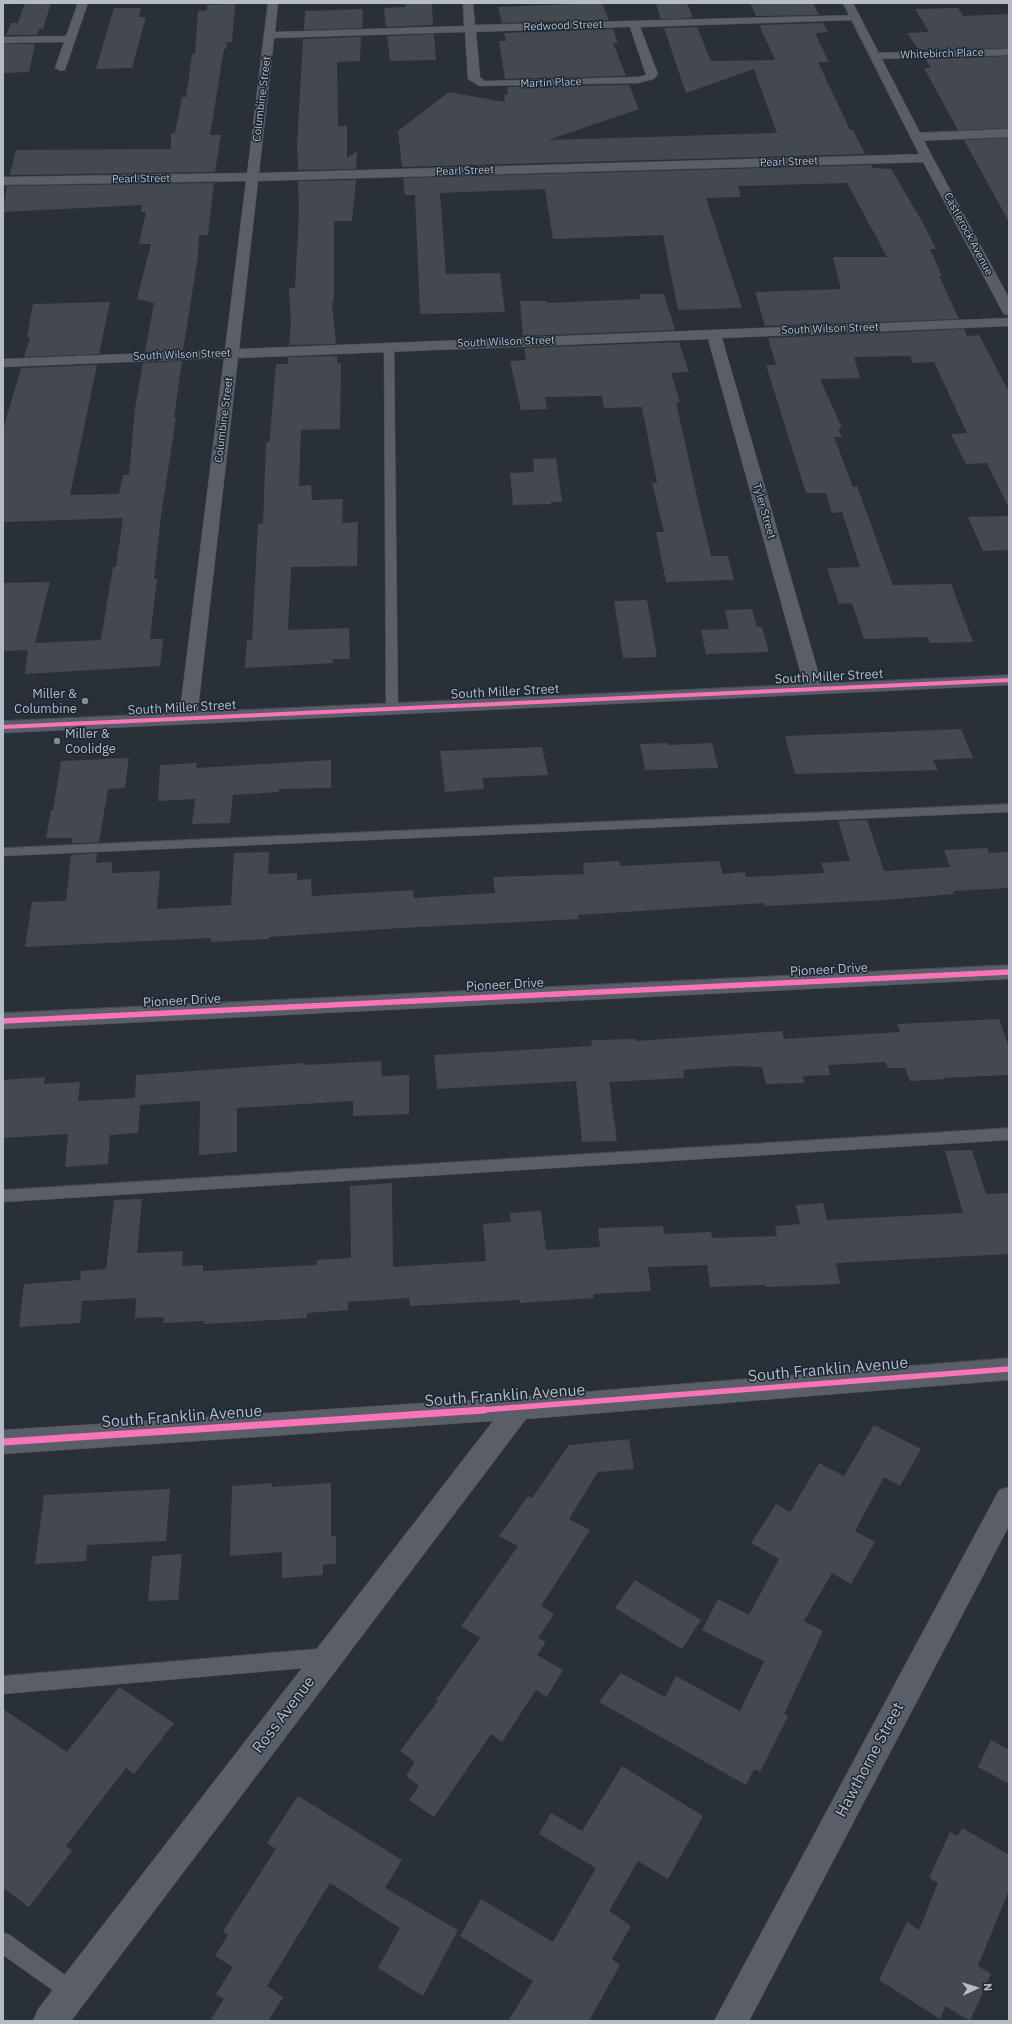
<!DOCTYPE html>
<html>
<head>
<meta charset="utf-8">
<style>
	body { margin:0 }
	#map { position:relative; width:1012px; height:2024px; overflow:hidden; background:#2a3038; font-family:"IBM Plex Sans",sans-serif }
	canvas { display:block }
	.frame { position:absolute; inset:0; border:4px solid #b4bcc9; pointer-events:none }
	.north { position:absolute; left:956px; top:1968px; width:40px; height:40px; -webkit-text-stroke:3px #1d2633; paint-order:stroke; rotate:86deg; font-size:11px; font-weight:700; line-height:16px; text-align:center; color:#b4bcc9 }
	.north::after { content:''; display:block; margin:auto; width:14px; height:18px; background:#b4bcc9; clip-path:polygon(50% 0,100% 100%,50% 72%,0 100%) }
</style>
</head>
<body>
<div id="map">
<canvas width="1012" height="2024"></canvas>
<div class="frame"></div>
<div class="north">N</div>
</div>
<script>
const context = document.querySelector('canvas').getContext('2d');
context.lineJoin = 'round';
function fillPath(path, color) { context.fillStyle = color; context.fill(path, 'evenodd'); }
function trace(path, color, width, dash) { context.strokeStyle = color; context.lineWidth = width; context.lineCap = dash ? 'butt' : 'round'; context.setLineDash(dash || []); context.stroke(path); }
function write(font, color, halo, rows, align = 'center') {
  context.font = font + ' "IBM Plex Sans",sans-serif'; context.lineWidth = 3; context.setLineDash([]); context.textBaseline = 'middle'; context.strokeStyle = halo; context.fillStyle = color; for (const [text, x, y, turn = 0] of rows) {
    context.save(); context.translate(x, y); context.rotate((+turn || 0) * Math.PI / 180); context.textAlign = isNaN(turn) ? turn : align; if (halo) context.strokeText(text, 0, 0); context.fillText(text, 0, 0); context.restore();
  }
}
fillPath(new Path2D(`
	M 25,3 L 51,3 L 43,29 L 39,29 L 37,35 L 6,35 L 11,23 L 18,23 Z
	M 432,3 L 433,25 L 386,27 L 384,8 L 406,7 L 406,4 Z
	M 602,3 L 609,20 L 502,23 L 498,7 Z
	M 656,3 L 687,3 L 693,18 L 661,19 Z
	M 750,3 L 813,3 L 819,15 L 756,16 Z
	M 235,4 L 232,42 L 227,42 L 226,49 L 224,49 L 210,135 L 221,135 L 215,172 L 10,175 L 16,150 L 171,149 L 171,133 L 175,133 L 182,97 L 186,97 L 192,54 L 195,54 L 198,11 L 207,10 L 207,5 Z
	M 114,8 L 141,8 L 139,17 L 146,17 L 132,68 L 96,69 Z
	M 958,8 L 963,16 L 1009,14 L 1009,48 L 919,50 L 907,33 L 929,32 L 915,9 Z
	M 363,9 L 362,28 L 304,30 L 305,11 Z
	M 823,23 L 828,32 L 815,33 L 829,62 L 818,62 L 850,130 L 853,130 L 865,154 L 402,167 L 398,131 L 449,92 L 505,102 L 504,95 L 508,94 L 507,87 L 629,85 L 639,109 L 548,140 L 777,133 L 754,69 L 686,93 L 664,28 L 697,27 L 711,61 L 775,60 L 759,25 Z
	M 613,29 L 618,43 L 613,43 L 626,76 L 505,79 L 499,41 L 506,41 L 504,33 Z
	M 434,34 L 436,60 L 390,61 L 387,36 Z
	M 361,37 L 360,61 L 337,62 L 338,126 L 347,126 L 347,158 L 357,151 L 356,169 L 298,170 L 297,145 L 303,39 Z
	M 3,44 L 35,44 L 29,72 L 3,73 Z
	M 1009,56 L 1009,128 L 958,130 L 924,68 L 931,68 L 925,59 Z
	M 1009,138 L 1009,222 L 964,140 Z
	M 871,165 L 872,168 L 891,169 L 923,223 L 936,249 L 930,249 L 942,276 L 939,276 L 959,319 L 765,326 L 755,292 L 841,289 L 833,257 L 887,257 L 847,183 L 738,186 L 741,197 L 706,198 L 742,308 L 678,310 L 663,235 L 553,239 L 545,189 L 440,193 L 446,274 L 500,273 L 505,312 L 420,314 L 415,195 L 405,195 L 403,178 Z
	M 356,180 L 352,221 L 334,221 L 334,302 L 332,303 L 336,344 L 289,345 L 291,323 L 289,288 L 295,288 L 299,213 L 298,181 Z
	M 214,183 L 208,235 L 199,235 L 198,257 L 183,350 L 145,352 L 154,303 L 137,299 L 151,244 L 139,244 L 146,212 L 141,212 L 142,205 L 3,212 L 7,186 Z
	M 639,294 L 664,294 L 675,330 L 523,336 L 520,301 L 546,301 L 547,303 L 640,299 Z
	M 110,302 L 99,354 L 24,357 L 30,337 L 27,337 L 33,304 Z
	M 964,329 L 967,336 L 979,335 L 1009,392 L 1009,508 L 987,463 L 966,464 L 951,434 L 967,433 L 934,362 L 913,363 L 910,356 L 854,357 L 860,378 L 820,379 L 842,428 L 838,428 L 842,437 L 834,437 L 853,487 L 857,486 L 893,585 L 951,584 L 973,642 L 930,643 L 928,637 L 864,639 L 852,603 L 839,604 L 827,568 L 860,567 L 842,512 L 832,513 L 826,493 L 806,493 L 766,365 L 776,365 L 768,338 Z
	M 679,342 L 689,372 L 671,373 L 680,402 L 676,402 L 698,501 L 711,556 L 728,556 L 734,580 L 666,582 L 656,532 L 664,532 L 652,483 L 657,483 L 642,407 L 604,408 L 602,396 L 545,397 L 547,409 L 521,410 L 510,361 L 526,360 L 524,348 Z
	M 337,356 L 337,363 L 341,363 L 340,429 L 301,430 L 299,486 L 311,485 L 312,500 L 343,499 L 342,523 L 358,522 L 357,566 L 291,567 L 288,630 L 349,628 L 350,659 L 333,659 L 333,663 L 245,668 L 247,640 L 252,640 L 258,524 L 263,523 L 266,443 L 269,442 L 270,436 L 276,364 L 288,364 L 288,357 Z
	M 182,361 L 174,418 L 176,418 L 161,516 L 154,579 L 157,579 L 150,639 L 163,639 L 160,666 L 25,674 L 28,650 L 3,651 L 3,583 L 50,582 L 35,643 L 101,640 L 113,567 L 116,567 L 123,518 L 3,522 L 3,429 L 21,368 L 97,365 L 70,495 L 119,494 L 123,475 L 129,475 L 135,408 L 143,363 Z
	M 556,458 L 562,502 L 551,502 L 551,504 L 513,505 L 510,473 L 534,472 L 533,459 Z
	M 1009,516 L 1009,550 L 983,551 L 968,517 Z
	M 647,600 L 657,657 L 623,658 L 614,601 Z
	M 752,609 L 757,627 L 762,627 L 769,652 L 706,654 L 701,630 L 729,629 L 725,610 Z
	M 961,729 L 973,758 L 933,760 L 938,770 L 795,774 L 785,736 Z
	M 667,743 L 668,745 L 712,743 L 718,768 L 645,770 L 640,744 Z
	M 542,747 L 548,775 L 482,778 L 484,789 L 445,792 L 440,751 Z
	M 129,758 L 125,788 L 108,789 L 99,842 L 72,843 L 72,838 L 46,838 L 51,810 L 53,810 L 61,761 Z
	M 331,760 L 331,788 L 279,789 L 279,792 L 233,795 L 230,823 L 192,824 L 195,799 L 158,801 L 160,765 L 197,763 L 196,768 Z
	M 867,820 L 884,871 L 950,867 L 944,850 L 987,848 L 989,853 L 1009,852 L 1009,888 L 953,891 L 954,894 L 885,900 L 765,906 L 764,903 L 578,915 L 579,919 L 401,928 L 269,937 L 269,939 L 211,942 L 211,938 L 25,947 L 32,902 L 66,901 L 71,855 L 97,853 L 96,863 L 112,862 L 112,873 L 160,871 L 157,909 L 231,905 L 234,853 L 269,852 L 268,874 L 297,873 L 297,880 L 311,879 L 312,896 L 413,890 L 414,898 L 495,893 L 493,877 L 584,874 L 583,863 L 619,861 L 620,866 L 719,861 L 723,874 L 745,872 L 746,877 L 825,873 L 821,863 L 850,861 L 838,821 Z
	M 999,1019 L 1009,1048 L 1009,1075 L 944,1078 L 945,1079 L 910,1081 L 905,1068 L 888,1068 L 885,1062 L 828,1065 L 830,1075 L 803,1076 L 804,1083 L 766,1084 L 762,1067 L 736,1066 L 683,1070 L 684,1078 L 609,1082 L 617,1141 L 582,1142 L 576,1081 L 437,1089 L 434,1055 L 592,1046 L 591,1040 L 636,1039 L 636,1041 L 782,1031 L 784,1039 L 900,1032 L 897,1024 Z
	M 381,1061 L 382,1076 L 409,1075 L 409,1114 L 353,1116 L 353,1101 L 237,1108 L 237,1152 L 199,1155 L 200,1101 L 140,1105 L 138,1133 L 110,1135 L 108,1164 L 65,1167 L 68,1134 L 3,1138 L 3,1080 L 45,1077 L 44,1084 L 80,1082 L 78,1101 L 135,1098 L 136,1075 L 305,1063 L 305,1065 Z
	M 972,1150 L 986,1194 L 1009,1193 L 1009,1254 L 836,1263 L 840,1284 L 766,1287 L 765,1285 L 710,1287 L 707,1265 L 648,1267 L 651,1291 L 593,1294 L 594,1298 L 520,1303 L 520,1300 L 410,1306 L 409,1298 L 348,1302 L 348,1310 L 307,1313 L 307,1318 L 204,1324 L 205,1321 L 163,1323 L 164,1317 L 135,1318 L 136,1298 L 82,1301 L 80,1323 L 19,1327 L 24,1284 L 80,1280 L 81,1271 L 106,1269 L 114,1200 L 142,1199 L 137,1253 L 183,1251 L 182,1266 L 203,1265 L 203,1271 L 317,1265 L 317,1260 L 351,1258 L 350,1186 L 392,1183 L 393,1267 L 486,1261 L 483,1224 L 511,1222 L 510,1213 L 541,1211 L 546,1250 L 600,1247 L 598,1228 L 663,1226 L 664,1234 L 711,1232 L 712,1238 L 777,1236 L 775,1226 L 800,1224 L 796,1205 L 823,1203 L 827,1220 L 963,1213 L 945,1151 Z
	M 874,1425 L 921,1449 L 900,1486 L 884,1477 L 855,1531 L 875,1542 L 851,1584 L 832,1573 L 804,1621 L 823,1631 L 784,1714 L 788,1716 L 760,1772 L 754,1769 L 746,1785 L 599,1702 L 621,1673 L 665,1697 L 676,1676 L 740,1711 L 764,1661 L 702,1630 L 718,1599 L 749,1615 L 779,1559 L 751,1543 L 776,1504 L 790,1512 L 819,1463 L 844,1476 Z
	M 629,1439 L 634,1469 L 598,1472 L 569,1519 L 590,1530 L 541,1606 L 554,1614 L 538,1638 L 546,1642 L 537,1655 L 563,1670 L 547,1697 L 536,1690 L 502,1742 L 491,1734 L 434,1817 L 409,1800 L 419,1786 L 406,1776 L 415,1762 L 400,1751 L 438,1701 L 436,1700 L 480,1638 L 461,1626 L 518,1546 L 499,1536 L 528,1496 L 532,1498 L 569,1445 Z
	M 272,1483 L 272,1487 L 331,1483 L 331,1536 L 336,1536 L 336,1564 L 323,1565 L 323,1575 L 282,1578 L 282,1552 L 230,1556 L 232,1486 Z
	M 170,1489 L 166,1541 L 87,1545 L 86,1561 L 35,1564 L 44,1495 Z
	M 182,1554 L 178,1600 L 148,1601 L 152,1556 Z
	M 635,1580 L 701,1620 L 682,1649 L 615,1608 Z
	M 119,1687 L 174,1723 L 134,1774 L 126,1768 L 66,1846 L 72,1851 L 29,1907 L 3,1888 L 3,1709 L 67,1752 Z
	M 991,1740 L 1009,1750 L 1009,1784 L 978,1767 Z
	M 622,1766 L 703,1816 L 668,1879 L 638,1861 L 609,1911 L 631,1926 L 612,1959 L 620,1965 L 589,2021 L 508,2021 L 533,1981 L 460,1936 L 481,1899 L 553,1942 L 596,1868 L 539,1834 L 551,1813 L 582,1831 Z
	M 298,1796 L 402,1860 L 385,1888 L 458,1930 L 423,1996 L 378,1968 L 400,1928 L 330,1883 L 267,1986 L 283,1997 L 268,2021 L 210,2021 L 224,1999 L 216,1994 L 233,1967 L 215,1956 L 228,1935 L 223,1931 L 276,1849 L 267,1843 Z
	M 962,1828 L 1009,1855 L 1009,1890 L 978,1966 L 991,1974 L 970,2021 L 945,2006 L 940,2019 L 879,1980 L 907,1922 L 919,1930 L 938,1883 L 929,1878 L 950,1832 L 958,1836 Z`), '#444950');
const lane = new Path2D(`
	M 389,344 L 394,347 L 398,709 L 392,713 L 386,709 L 384,347 Z
	M 1009,804 L 1009,812 L 3,856 L 3,848 Z
	M 1009,1128 L 1009,1140 L 3,1202 L 3,1190 Z
	M 328,1648 L 335,1651 L 337,1657 L 335,1663 L 328,1666 L 3,1694 L 3,1676 Z
	M 3,1932 L 10,1935 L 79,1985 L 83,1992 L 79,1999 L 72,2003 L 65,1999 L 3,1955 Z`);
const street = new Path2D(`
	M 78,3 L 88,3 L 65,70 L 61,71 L 55,68 L 64,42 L 3,43 L 3,37 L 66,36 Z
	M 268,3 L 278,3 L 275,32 L 464,26 L 463,3 L 473,3 L 475,25 L 859,15 L 860,17 L 855,20 L 640,27 L 658,74 L 654,79 L 638,83 L 479,86 L 468,79 L 465,32 L 274,38 L 259,173 L 927,154 L 933,158 L 927,162 L 258,181 L 239,349 L 1009,318 L 1009,326 L 722,338 L 823,689 L 820,693 L 814,694 L 808,693 L 805,689 L 708,339 L 238,358 L 197,718 L 195,722 L 188,724 L 181,722 L 179,718 L 224,358 L 3,367 L 3,359 L 225,350 L 246,181 L 3,185 L 3,177 L 247,173 ZM 630,27 L 646,75 L 638,77 L 485,81 L 480,77 L 476,32 Z
	M 1009,49 L 1009,55 L 875,59 L 869,56 L 875,53 Z
	M 1009,129 L 1009,137 L 916,141 L 910,137 L 916,133 Z
	M 1009,965 L 1009,979 L 3,1029 L 3,1013 Z
	M 1009,1358 L 1009,1380 L 526,1419 L 71,2021 L 33,2021 L 38,2009 L 493,1421 L 3,1454 L 3,1430 L 519,1397 Z
	M 1009,1487 L 1009,1526 L 749,2021 L 714,2021 L 999,1490 Z`);
const secondary = new Path2D(`
	M 843,3 L 853,3 L 933,158 L 1009,298 L 1009,315 L 1004,314 L 1002,311 L 921,158 Z
	M 1009,675 L 1009,685 L 3,733 L 3,721 Z`);
trace(lane, '#484c53', 1);
trace(street, '#484c53', 1);
trace(secondary, '#484c53', 1);
fillPath(lane, '#5a5e66');
fillPath(street, '#5a5e66');
fillPath(secondary, '#595d64');
trace(new Path2D(`
	M 3,727 L 1009,680`), '#fb73b8', 4);
trace(new Path2D(`
	M 3,1021 L 1009,972
	M 469,1411 L 1009,1369`), '#fb73b8', 5.5);
trace(new Path2D(`
	M 3,1442 L 484,1410`), '#fb73b8', 7);
for (const [x, y, r, color] of [
	[85,701,4,"#848b96"],
	[57,741,4,"#848b96"]
]) { const dot = new Path2D(); dot.arc(x, y, r, 0, 2 * Math.PI); context.fillStyle = color; context.fill(dot); trace(dot, '#1d2633', 1.5); }
write('11px', '#b4bcc9', '#1d2633', [
	["Redwood Street",563,26,-2],
	["Whitebirch Place",942,54,-2],
	["Martin Place",551,83,-2],
	["Columbine Street",262,99,-83],
	["Pearl Street",789,162,-2],
	["Pearl Street",465,171,-2],
	["Pearl Street",141,179,-1],
	["Castlerock Avenue",968,234,62],
	["South Wilson Street",830,329,-2],
	["South Wilson Street",506,342,-2],
	["South Wilson Street",182,355,-2],
	["Columbine Street",224,420,-83],
	["Tyler Street",764,511,74]
]);
write('13px', '#b4bcc9', '#1d2633', [
	["South Miller Street",829,677,-3],
	["South Miller Street",505,692,-3],
	["South Miller Street",182,708,-3],
	["Pioneer Drive",829,970,-3],
	["Pioneer Drive",505,985,-3],
	["Pioneer Drive",182,1001,-3]
]);
write('13px', '#b4bcc9', '#1d2633', [
	["Miller &",77,694],
	["Columbine",77,709],
	["Miller &",65,734,"left"],
	["Coolidge",65,749,"left"]
], 'right');
write('16px', '#b4bcc9', '#1d2633', [
	["South Franklin Avenue",828,1370,-5],
	["South Franklin Avenue",505,1396,-4],
	["South Franklin Avenue",182,1417,-4],
	["Ross Avenue",284,1715,-53],
	["Hawthorne Street",870,1760,-62]
]);
</script>
</body>
</html>
